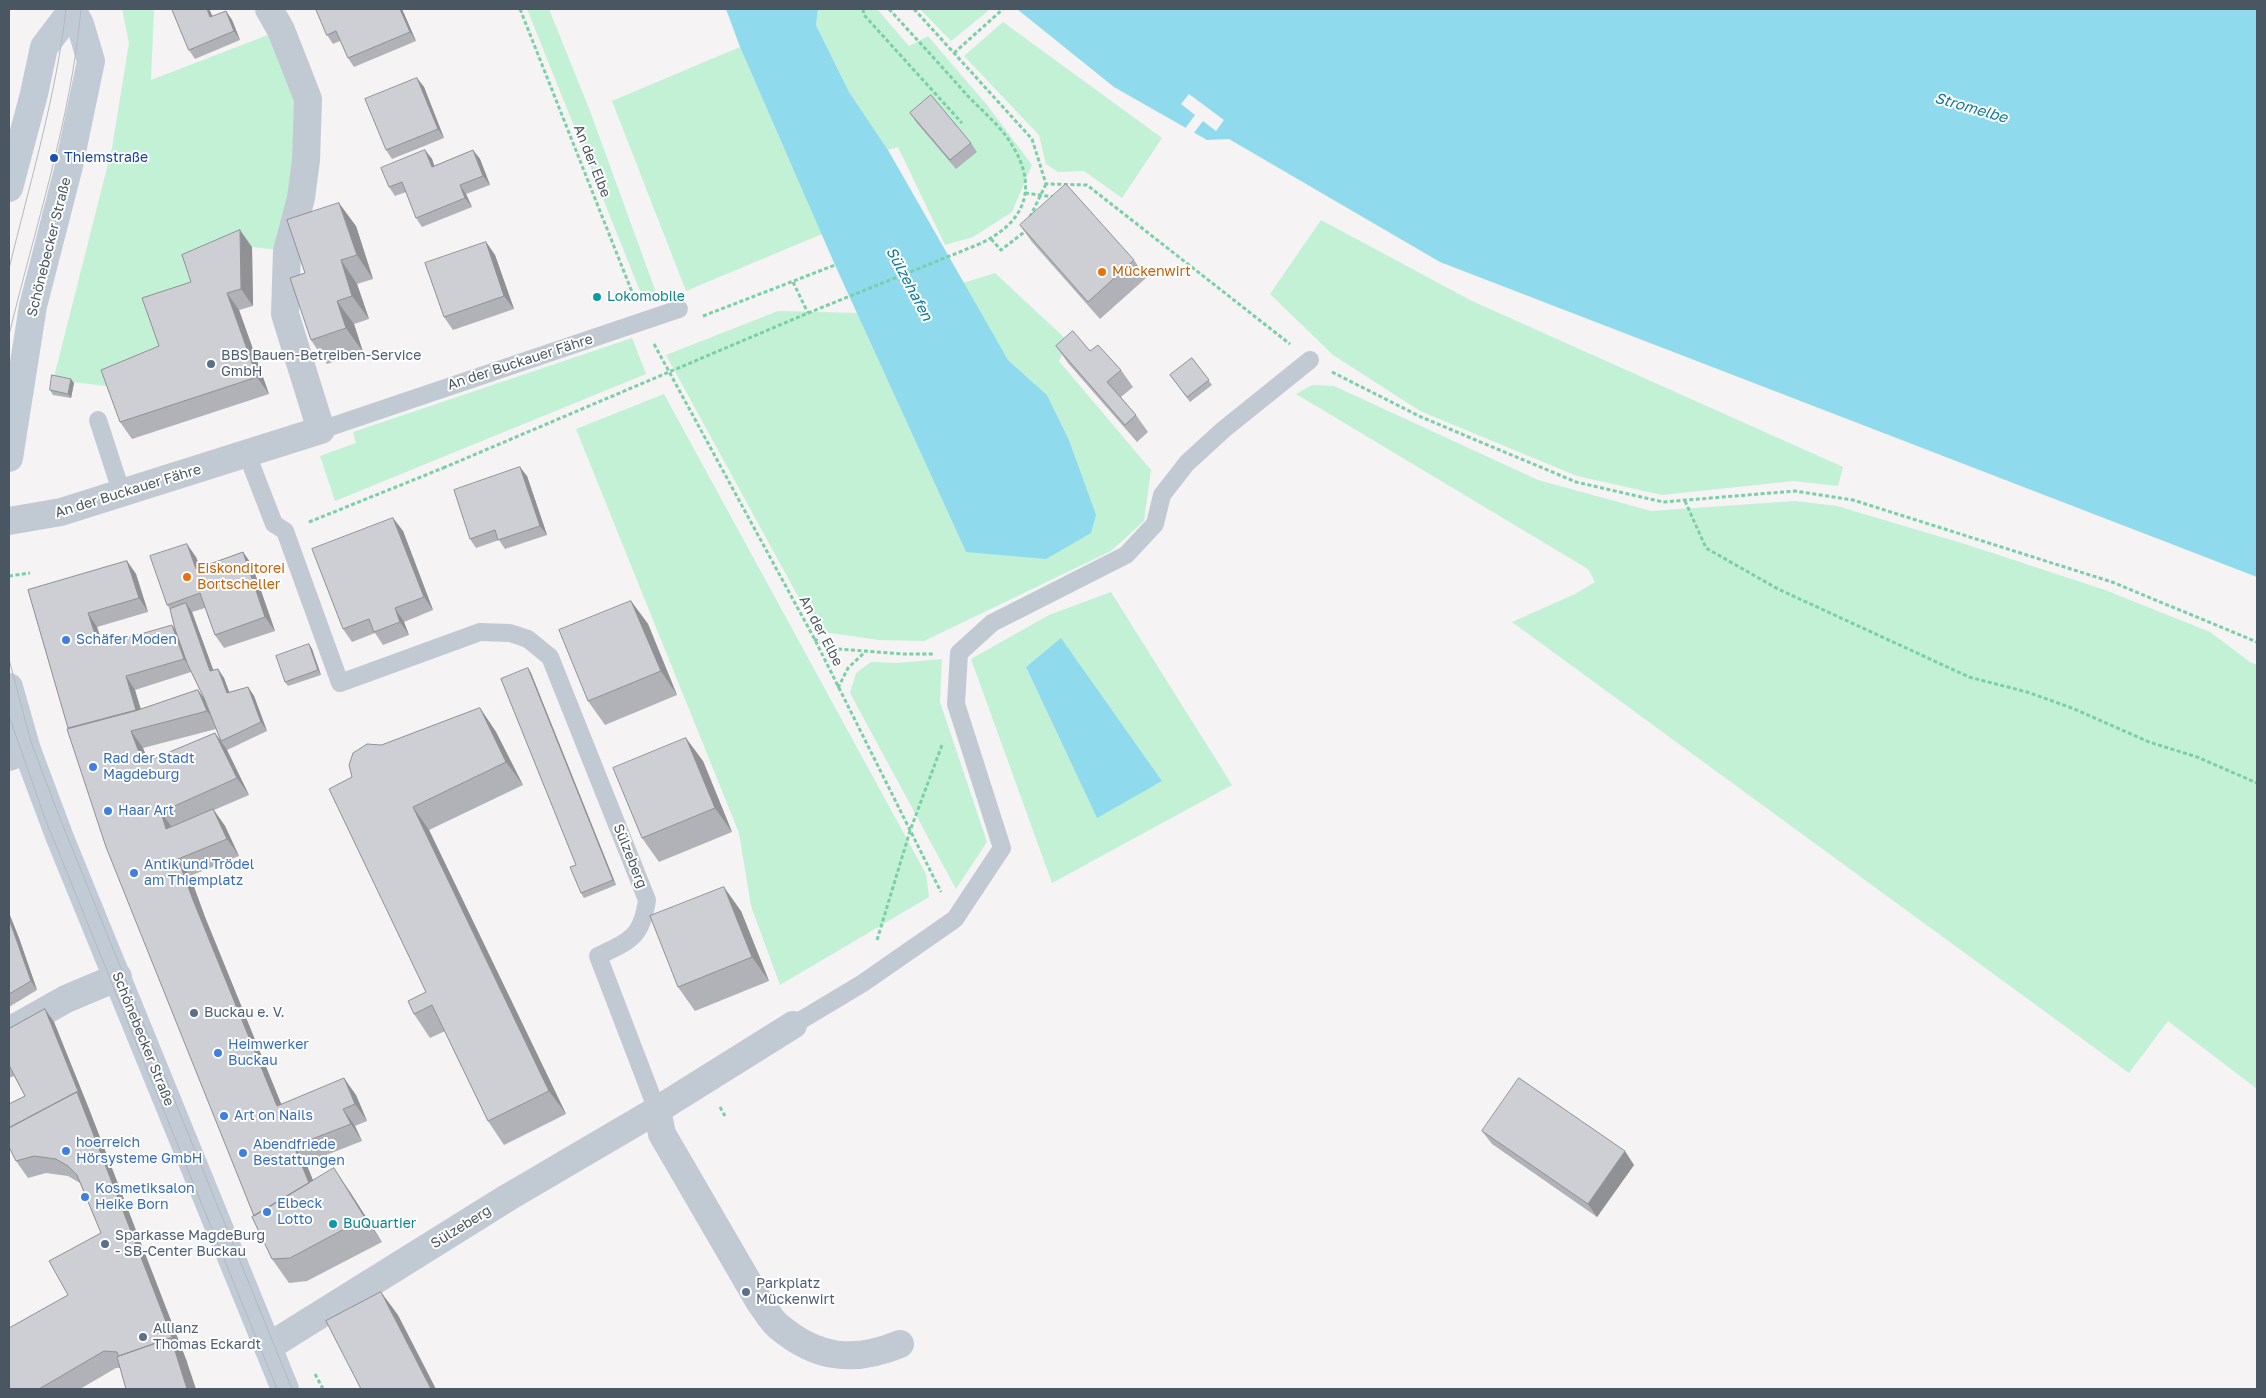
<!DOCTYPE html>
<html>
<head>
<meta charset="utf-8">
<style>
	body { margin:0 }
	#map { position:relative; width:2266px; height:1398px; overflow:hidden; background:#f5f3f3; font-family:"Golos Text",sans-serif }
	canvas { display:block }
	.frame { position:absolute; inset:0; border:10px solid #4a5661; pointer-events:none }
</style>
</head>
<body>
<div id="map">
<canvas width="2266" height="1398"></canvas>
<div class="frame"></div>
</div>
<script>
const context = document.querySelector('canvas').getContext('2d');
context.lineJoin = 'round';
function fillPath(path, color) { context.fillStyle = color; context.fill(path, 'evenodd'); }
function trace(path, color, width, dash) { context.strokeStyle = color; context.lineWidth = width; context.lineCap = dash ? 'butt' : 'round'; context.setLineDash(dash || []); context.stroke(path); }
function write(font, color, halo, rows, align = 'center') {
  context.font = font + ' "Golos Text",sans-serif'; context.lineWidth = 4; context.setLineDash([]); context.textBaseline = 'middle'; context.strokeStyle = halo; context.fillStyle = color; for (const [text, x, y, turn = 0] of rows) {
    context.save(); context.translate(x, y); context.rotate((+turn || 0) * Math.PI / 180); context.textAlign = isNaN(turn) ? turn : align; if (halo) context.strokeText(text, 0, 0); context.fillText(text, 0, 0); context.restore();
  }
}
fillPath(new Path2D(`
	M 122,9 L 154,9 L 151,80 L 281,30 L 308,99 L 287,251 L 252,247 L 170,363 L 113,387 L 56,380 L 55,373 L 112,148 L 129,43 Z
	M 527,9 L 549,9 L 590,111 L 658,298 L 644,301 Z
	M 818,9 L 877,9 L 909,46 L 928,36 L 987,105 L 1032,165 L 1012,212 L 973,237 L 945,245 L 898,147 L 888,150 L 849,92 L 816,25 Z
	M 920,9 L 986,9 L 988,11 L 951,41 Z
	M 1003,22 L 1162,138 L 1122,198 L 1084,171 L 1058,172 L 1046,164 L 1039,135 L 964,56 Z
	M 740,47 L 822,234 L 686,291 L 612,101 Z
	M 1321,220 L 1472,301 L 1843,467 L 1838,486 L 1794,481 L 1662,495 L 1577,476 L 1420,411 L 1333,355 L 1270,294 Z
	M 995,273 L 1069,342 L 1059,361 L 1151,470 L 1144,521 L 1111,551 L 924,641 L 879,640 L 817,631 L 666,355 L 778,311 L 857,313 L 966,552 L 1095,515 L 1069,440 L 1047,395 L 1008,360 L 963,283 Z
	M 632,338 L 646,374 L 335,501 L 320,456 L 356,443 L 353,432 Z
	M 1312,385 L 1334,386 L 1538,480 L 1651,511 L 1795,501 L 1837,506 L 1968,545 L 2105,590 L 2210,632 L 2250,662 L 2257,665 L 2257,1089 L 2168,1021 L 2129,1073 L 1512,622 L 1575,594 L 1595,582 L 1588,569 L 1296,394 Z
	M 664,394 L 926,874 L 929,897 L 780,985 L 751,906 L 739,833 L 576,429 Z
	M 1111,592 L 1232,785 L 1052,883 L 971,659 L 1049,615 ZM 1061,639 L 1162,781 L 1097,817 L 1026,667 Z
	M 942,659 L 940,702 L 987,842 L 956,889 L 850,693 L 856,673 L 871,662 L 898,663 Z`), '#c3f1d5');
fillPath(new Path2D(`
	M 726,9 L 818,9 L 816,25 L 849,92 L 888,150 L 1008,360 L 1047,395 L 1069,440 L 1096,515 L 1091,533 L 1046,559 L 966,552 L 835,265 L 740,47 Z
	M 1017,9 L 2257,9 L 2257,577 L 1440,262 L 1229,139 L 1207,140 L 1114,87 Z
	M 1061,638 L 1162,781 L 1097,818 L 1026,667 Z`), '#90daee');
fillPath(new Path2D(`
	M 1189,94 L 1224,120 L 1216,131 L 1203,121 L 1193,134 L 1184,130 L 1195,115 L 1181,104 Z`), '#f5f3f3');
trace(new Path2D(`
	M 520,9 L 634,297
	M 863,9 L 864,15 L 962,123
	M 889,9 L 899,20
	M 914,9 L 1032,139 L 1046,184 L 1087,185 L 1290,344
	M 954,53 L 1003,9
	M 1030,217 L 1046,184
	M 991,239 L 1001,250 L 1023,233 L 1026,228
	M 793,282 L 808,313
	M 703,316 L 835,265
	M 654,344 L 814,638 L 941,892
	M 1332,372 L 1421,417 L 1576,482 L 1663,502 L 1795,491 L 1853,500 L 2112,582 L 2257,642
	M 1685,501 L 1706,548 L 1778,589 L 1969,677 L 2027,692 L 2072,708 L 2149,742 L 2197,757 L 2257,783
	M 309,522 L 443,468
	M 9,576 L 30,573
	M 814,639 L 838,649 L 902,654 L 933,654
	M 838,688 L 848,668 L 865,652
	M 877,940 L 910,831 L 942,745
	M 720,1107 L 725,1116
	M 315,1374 L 323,1389`), '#7ad0a6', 3, [4, 2.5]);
trace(new Path2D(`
	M 98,420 L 122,494
	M 321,430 L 679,309
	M 247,454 L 274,524 L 285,531 L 340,683 L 480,632 L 510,633 L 528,639 L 550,657 L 647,900 C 642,937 630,941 598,956 L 657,1110
	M 793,1025 L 863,983 L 955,919 L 1002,848 L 956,704 L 959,653 L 992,623 L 1126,555 L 1155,524 L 1162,495 L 1187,463 L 1223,430 L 1310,360`), '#c1cad2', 18);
trace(new Path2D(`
	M 9,521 L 61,512 L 321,430 L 285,314 L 287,251 L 301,198 L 306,160 L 308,99 L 281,30 L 269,9
	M 9,757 L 27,750
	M 9,1031 L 66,999 L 118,977
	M 657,1110 L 793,1025
	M 268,1347 L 507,1198 L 657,1110 L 662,1134 L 759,1301 C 765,1309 771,1320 778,1326 C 817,1359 854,1363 900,1344`), '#c1cad2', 28);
trace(new Path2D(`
	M 9,188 L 34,94 L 44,47 L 72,10
	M 9,458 L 33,306 L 69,166 L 91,61 L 80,24 L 72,9
	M 9,687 L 27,750 L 60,838 L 285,1389`), '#c1cbd6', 28);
trace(new Path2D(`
	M 9,269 C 30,182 56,97 66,9
	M 9,335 C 35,227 71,120 81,9
	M 9,659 L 31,742 L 59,816 L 292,1389
	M 9,716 L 46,821 L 277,1389`), '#b5b8bd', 1);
trace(new Path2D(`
	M 1025,193 L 1054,197
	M 443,468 L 808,313 L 977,245 C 1023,225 1040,190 1012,145 C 1001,126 981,110 966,94 C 944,69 922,45 899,20`), '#7ad0a6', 3, [4, 2.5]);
fillPath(new Path2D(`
	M 172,9 L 209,9 L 213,17 L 226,11 L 232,20 L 240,40 L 195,59 L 189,50 Z
	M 316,9 L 402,9 L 416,41 L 354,67 L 348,58 L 340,41 L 333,44 L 327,35 Z
	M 417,78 L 424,87 L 444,138 L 392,159 L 386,150 Z
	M 910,113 L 971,143 L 977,152 L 956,169 L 916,122 Z
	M 425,150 L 432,159 L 434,166 L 473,150 L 480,159 L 490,185 L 466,194 L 472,207 L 422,227 L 416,218 L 406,192 L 395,196 L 389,187 Z
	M 1020,225 L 1134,260 L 1146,278 L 1100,319 L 1032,242 Z
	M 356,226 L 373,279 L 357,284 L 369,319 L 354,324 L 363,352 L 327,364 L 311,340 L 305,273 Z
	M 486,242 L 495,255 L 514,309 L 453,330 L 444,317 Z
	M 252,247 L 253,306 L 239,310 L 269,394 L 132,439 L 120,422 L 191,282 Z
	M 1056,346 L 1090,351 L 1121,370 L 1133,387 L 1121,397 L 1136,415 L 1148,432 L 1137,442 L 1068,363 Z
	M 1192,358 L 1212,385 L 1190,402 L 1170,375 Z
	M 74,383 L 71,398 L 53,395 L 50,390 Z
	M 527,476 L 547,535 L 505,549 L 499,540 L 476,548 L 470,539 Z
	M 393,518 L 403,531 L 433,610 L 404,622 L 409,635 L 383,645 L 375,633 L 352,642 L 343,629 Z
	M 243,552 L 252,565 L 275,631 L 224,648 L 215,635 L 205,608 L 192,612 L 213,670 L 218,669 L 224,678 L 229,692 L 248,687 L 254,696 L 267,731 L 227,750 L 249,795 L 214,810 L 225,826 L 239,856 L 190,876 L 205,917 L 281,1104 L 356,1095 L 367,1121 L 355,1126 L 362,1141 L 306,1163 L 313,1181 L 350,1192 L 382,1242 L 307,1281 L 289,1283 L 272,1259 L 254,1216 L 68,728 L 28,590 L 127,561 L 136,574 L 148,612 L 97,627 L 103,645 L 175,629 L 170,609 L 167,605 L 196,557 L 200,567 ZM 191,672 L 204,698 L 198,690 L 141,709 L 135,690 ZM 216,729 L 221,741 L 215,733 L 148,761 L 143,748 Z
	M 631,601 L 648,624 L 677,695 L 605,725 L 588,701 Z
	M 309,644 L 312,649 L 321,675 L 288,686 L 285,682 Z
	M 528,668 L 531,673 L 616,885 L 584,898 L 581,893 L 576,865 Z
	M 480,708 L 496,732 L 523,785 L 429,830 L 566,1114 L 504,1145 L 488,1121 L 445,1031 L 430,1038 L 414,1014 L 426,992 L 352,777 L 381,745 Z
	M 703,761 L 732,832 L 659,862 L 642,838 Z
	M 741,911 L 769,981 L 695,1011 L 678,987 Z
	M 9,913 L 19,938 L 37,990 L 9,1007 Z
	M 54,1022 L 89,1109 L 187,1362 L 120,1368 L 116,1368 L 80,1389 L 9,1389 L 68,1295 L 101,1233 L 80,1183 L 68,1176 L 46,1173 L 28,1178 L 16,1161 L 9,1147 L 9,1104 L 25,1096 L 14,1076 L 9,1078 L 9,1029 Z
	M 1482,1131 L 1634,1165 L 1597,1217 L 1492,1144 Z`), '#b0b2b7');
fillPath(new Path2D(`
	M 207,9 L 209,9 L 217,26 L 210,17 Z
	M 400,9 L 402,9 L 416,41 L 410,32 Z
	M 226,11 L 232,20 L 240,40 L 234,31 Z
	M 417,78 L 424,87 L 444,138 L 438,129 Z
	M 425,150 L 432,159 L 438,176 L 432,167 Z
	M 473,150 L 480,159 L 490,185 L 483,176 Z
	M 460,185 L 466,194 L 472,207 L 465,198 Z
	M 339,203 L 356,226 L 373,279 L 357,255 Z
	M 240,230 L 252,247 L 253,306 L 241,289 Z
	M 486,242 L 495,255 L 514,309 L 504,296 Z
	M 341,260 L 357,284 L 369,319 L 352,296 Z
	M 227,293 L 239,310 L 269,394 L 257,377 Z
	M 337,301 L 354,324 L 363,352 L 346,328 Z
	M 71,379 L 74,383 L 71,398 L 68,394 Z
	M 520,467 L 527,476 L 547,535 L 540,526 Z
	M 393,518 L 403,531 L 433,610 L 424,597 Z
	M 187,544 L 196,557 L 205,582 L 196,569 Z
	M 243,552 L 252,565 L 275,631 L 265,617 Z
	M 127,561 L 136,574 L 148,612 L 139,598 Z
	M 631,601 L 648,624 L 677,695 L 661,671 Z
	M 186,603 L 192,612 L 217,680 L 210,671 Z
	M 395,608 L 404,622 L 409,635 L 400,622 Z
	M 88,613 L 97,627 L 108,659 L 99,646 Z
	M 172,625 L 181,638 L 193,672 L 184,659 Z
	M 309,644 L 312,649 L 321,675 L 318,670 Z
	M 528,668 L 531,673 L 616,885 L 613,880 Z
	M 218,669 L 224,678 L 233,702 L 227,693 Z
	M 126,676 L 135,690 L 146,728 L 137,715 Z
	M 248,687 L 254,696 L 267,731 L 261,722 Z
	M 198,690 L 210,707 L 219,728 L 207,711 Z
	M 480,708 L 496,732 L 523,785 L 506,762 Z
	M 131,731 L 143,748 L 155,780 L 143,763 Z
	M 215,733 L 227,750 L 249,795 L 237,778 Z
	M 686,738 L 703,761 L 732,832 L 715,808 Z
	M 413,807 L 429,830 L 566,1114 L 549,1091 Z
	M 213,809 L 225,826 L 239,856 L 227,839 Z
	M 161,812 L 173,829 L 166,829 Z
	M 178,859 L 190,876 L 205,917 L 289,1123 L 277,1106 L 193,900 Z
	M 724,887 L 741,911 L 769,981 L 752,957 Z
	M 9,913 L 19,938 L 37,990 L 31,981 L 9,919 Z
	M 45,1009 L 54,1022 L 89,1109 L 187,1362 L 196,1389 L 187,1389 Z
	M 344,1078 L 356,1095 L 367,1121 L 355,1104 Z
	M 343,1109 L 355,1126 L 362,1141 L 351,1124 Z
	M 294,1146 L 306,1163 L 324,1207 L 312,1190 Z
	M 1625,1151 L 1634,1165 L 1597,1217 L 1588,1204 Z
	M 334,1168 L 350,1192 L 382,1242 L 365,1218 Z
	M 381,1292 L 398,1315 L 436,1389 L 431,1389 Z`), '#909195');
const building = new Path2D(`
	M 172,9 L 207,9 L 210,17 L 226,11 L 234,31 L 189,50 Z
	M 316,9 L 400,9 L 410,32 L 348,58 L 336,31 L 327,35 Z
	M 417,78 L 438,129 L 386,150 L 365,99 Z
	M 931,95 L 971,143 L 950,160 L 910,113 Z
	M 425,150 L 432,167 L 473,150 L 483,176 L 460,185 L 465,198 L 416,218 L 402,182 L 389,187 L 381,168 Z
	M 1066,184 L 1134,260 L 1088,302 L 1020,225 Z
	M 339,203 L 357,255 L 341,260 L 352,296 L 337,301 L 346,328 L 311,340 L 290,278 L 305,273 L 287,220 Z
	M 240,230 L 241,289 L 227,293 L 257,377 L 120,422 L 101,370 L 159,346 L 142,298 L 191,282 L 182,255 Z
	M 486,242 L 504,296 L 444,317 L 425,263 Z
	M 1073,331 L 1090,351 L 1098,345 L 1121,370 L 1107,382 L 1136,415 L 1125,425 L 1056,346 Z
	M 1192,358 L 1209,380 L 1187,397 L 1170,375 Z
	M 52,375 L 71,379 L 68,394 L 50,390 Z
	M 520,467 L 540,526 L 498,540 L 495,530 L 470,539 L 454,490 Z
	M 393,518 L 424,597 L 395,608 L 400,622 L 374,632 L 369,619 L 343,629 L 312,549 Z
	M 187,544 L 196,569 L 243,552 L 265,617 L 215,635 L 200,593 L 167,605 L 150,556 Z
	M 127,561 L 139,598 L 88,613 L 99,646 L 172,625 L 184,659 L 126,676 L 136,710 L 68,728 L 28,590 Z
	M 631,601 L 661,671 L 588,701 L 559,630 Z
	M 186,603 L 210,671 L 218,669 L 227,693 L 248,687 L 261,722 L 221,741 L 204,698 L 187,663 L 175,629 L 170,609 Z
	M 309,644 L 318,670 L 285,682 L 276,656 Z
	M 528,668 L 613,880 L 581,893 L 570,867 L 576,865 L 501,679 Z
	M 198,690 L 207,711 L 131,731 L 143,763 L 215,733 L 237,778 L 161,812 L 166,829 L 213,809 L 227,839 L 178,859 L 193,900 L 277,1106 L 344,1078 L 355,1104 L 343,1109 L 351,1124 L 294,1146 L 309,1183 L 254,1216 L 106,847 L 67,729 L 135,711 Z
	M 480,708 L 506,762 L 413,807 L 549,1091 L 488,1121 L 432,1005 L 414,1014 L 408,1001 L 426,992 L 329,789 L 352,777 L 349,765 L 353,753 L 367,744 L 381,745 Z
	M 686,738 L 715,808 L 642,838 L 613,768 Z
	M 724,887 L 752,957 L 678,987 L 650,916 Z
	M 9,919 L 31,981 L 9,994 Z
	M 45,1009 L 80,1096 L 77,1092 L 9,1128 L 9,1104 L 25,1096 L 9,1065 L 9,1029 Z
	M 1519,1078 L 1625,1151 L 1588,1204 L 1482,1131 Z
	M 77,1092 L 175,1345 L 171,1338 L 119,1356 L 117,1352 L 104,1351 L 39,1389 L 9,1389 L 9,1328 L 68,1295 L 49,1261 L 101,1233 L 77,1175 L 68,1166 L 56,1159 L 34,1156 L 16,1161 L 9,1147 L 9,1128 Z
	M 334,1168 L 365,1218 L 290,1258 L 272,1259 L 252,1217 Z
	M 381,1292 L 431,1389 L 361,1389 L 326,1321 Z
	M 171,1338 L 187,1389 L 126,1389 L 117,1357 Z`);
fillPath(building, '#cdcfd5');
trace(building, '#909195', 1);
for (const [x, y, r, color] of [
	[54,158,5,"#1a4fb4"],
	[1102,272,5,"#e8710a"],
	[597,297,5,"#0f9aa8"],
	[211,364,5,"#5c6f8a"],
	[187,577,5,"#e8710a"],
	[66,640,5,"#3f7fe0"],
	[93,767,5,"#3f7fe0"],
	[108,811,5,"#3f7fe0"],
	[134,873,5,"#3f7fe0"],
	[194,1013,5,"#5c6f8a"],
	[218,1053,5,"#3f7fe0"],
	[224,1116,5,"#3f7fe0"],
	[66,1151,5,"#3f7fe0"],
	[243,1153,5,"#3f7fe0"],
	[85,1197,5,"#3f7fe0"],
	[267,1212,5,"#3f7fe0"],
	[333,1224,5,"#0f9aa8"],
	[105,1244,5,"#5c6f8a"],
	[746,1292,5,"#5c6f8a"],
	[143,1337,5,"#5c6f8a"]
]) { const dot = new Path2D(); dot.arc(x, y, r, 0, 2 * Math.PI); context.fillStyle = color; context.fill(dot); trace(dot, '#fff', 2); }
write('14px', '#164399', '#fff', [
	["Thiemstraße",64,158]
], 'left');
write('14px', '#4a5661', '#fff', [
	["An der Elbe",592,161,68],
	["Schönebecker Straße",49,247,-76],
	["An der Buckauer Fähre",520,362,-18],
	["An der Buckauer Fähre",128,491,-17],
	["An der Elbe",821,631,62],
	["Sülzeberg",630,856,68],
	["Schönebecker Straße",143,1039,68],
	["Sülzeberg",461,1227,-32]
]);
write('14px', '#c56008', '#fff', [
	["Mückenwirt",1112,272],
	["Eiskonditorei",197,569],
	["Bortscheller",197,585]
], 'left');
write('14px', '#0d838f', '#fff', [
	["Lokomobile",607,297],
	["BuQuartier",343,1224]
], 'left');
write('14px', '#4e5e75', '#fff', [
	["BBS Bauen-Betreiben-Service",221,356],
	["GmbH",221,372],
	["Buckau e. V.",204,1013],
	["Sparkasse MagdeBurg",115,1236],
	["- SB-Center Buckau",115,1252],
	["Parkplatz",756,1284],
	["Mückenwirt",756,1300],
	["Allianz",153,1329],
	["Thomas Eckardt",153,1345]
], 'left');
write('14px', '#366cbe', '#fff', [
	["Schäfer Moden",76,640],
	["Rad der Stadt",103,759],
	["Magdeburg",103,775],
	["Haar Art",118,811],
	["Antik und Trödel",144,865],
	["am Thiemplatz",144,881],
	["Heimwerker",228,1045],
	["Buckau",228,1061],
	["Art on Nails",234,1116],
	["hoerreich",76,1143],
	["Hörsysteme GmbH",76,1159],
	["Abendfriede",253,1145],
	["Bestattungen",253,1161],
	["Kosmetiksalon",95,1189],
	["Heike Born",95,1205],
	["Elbeck",277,1204],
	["Lotto",277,1220]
], 'left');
write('italic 15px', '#0c7c9b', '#fff', [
	["Stromelbe",1971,108,16],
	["Sülzehafen",909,284,62]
]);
</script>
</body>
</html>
